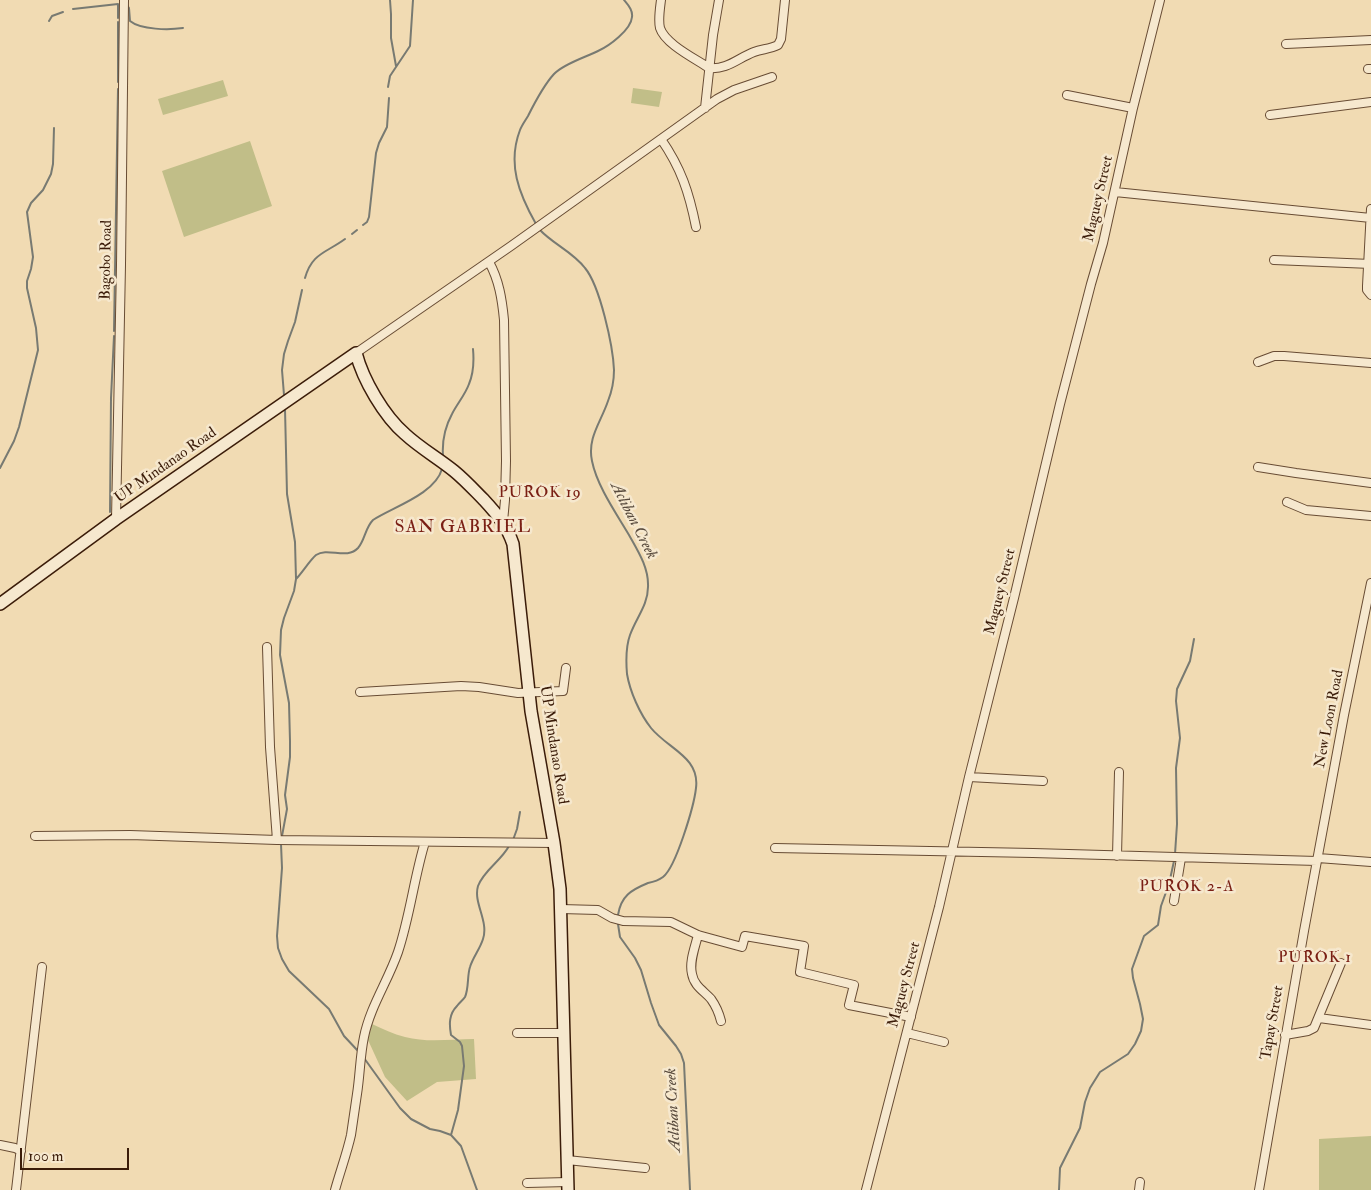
<!DOCTYPE html>
<html>
<head>
<meta charset="utf-8">
<style>
	body { margin:0 }
	#map { position:relative; width:1371px; height:1190px; overflow:hidden; background:#f1dbb3; font-family:"IM FELL Double Pica",serif }
	canvas { display:block }
	.scale { position:absolute; left:20px; top:1148px; width:109px; height:22px; box-sizing:border-box; border:2px solid #3b1c09; border-top:0; padding-left:6px; font-size:15px; line-height:18px; white-space:nowrap; color:#3b1c09; -webkit-text-stroke:4px #f6e8ce; paint-order:stroke }
</style>
</head>
<body>
<div id="map">
<canvas width="1371" height="1190"></canvas>
<div class="scale">100 m</div>
</div>
<script>
const context = document.querySelector('canvas').getContext('2d');
context.lineJoin = 'round';
function fillPath(path, color) { context.fillStyle = color; context.fill(path, 'evenodd'); }
function trace(path, color, width, dash) { context.strokeStyle = color; context.lineWidth = width; context.lineCap = dash ? 'butt' : 'round'; context.setLineDash(dash || []); context.stroke(path); }
function write(font, color, halo, rows, align = 'center') {
  context.font = font + ' "IM FELL Double Pica",serif'; context.lineWidth = 5; context.setLineDash([]); context.textBaseline = 'middle'; context.strokeStyle = halo; context.fillStyle = color; for (const [text, x, y, turn = 0] of rows) {
    context.save(); context.translate(x, y); context.rotate((+turn || 0) * Math.PI / 180); context.textAlign = isNaN(turn) ? turn : align; if (halo) context.strokeText(text, 0, 0); context.fillText(text, 0, 0); context.restore();
  }
}
fillPath(new Path2D(`
	M 223,80 L 228,96 L 163,115 L 158,99 Z
	M 633,88 L 662,92 L 659,107 L 631,103 Z
	M 250,141 L 272,206 L 184,237 L 162,171 Z
	M 372,1024 C 383,1029 393,1034 405,1037 C 427,1043 452,1039 474,1039 L 476,1079 L 437,1082 L 407,1101 L 385,1077 L 368,1040 Z
	M 1371,1136 L 1371,1190 L 1319,1190 L 1319,1139 Z`), '#c1be88');
trace(new Path2D(`
	M 390,0 L 391,14 L 391,38 L 396,66
	M 127,5 L 129,8 L 130,21 C 141,30 169,30 183,28
	M 73,9 L 118,4 L 118,18
	M 49,21 L 52,16 L 63,12
	M 118,82 L 118,22
	M 388,87 L 390,76 L 410,46 L 413,0
	M 536,224 C 519,194 507,164 520,130 C 522,125 525,121 528,116 C 535,102 543,86 554,74 C 563,64 586,57 598,51 C 609,46 631,30 632,17 C 633,10 628,5 624,0
	M 363,225 L 367,222 L 369,217 L 376,153 L 379,143 L 387,127 L 389,98
	M 540,230 C 553,244 573,252 585,268 C 600,286 613,346 614,370 C 614,381 612,391 608,401 C 601,422 587,438 592,461 C 597,486 616,513 629,535 C 638,551 649,568 648,587 C 648,605 636,618 630,635 C 626,646 626,662 627,674 C 630,692 640,714 651,728 C 668,749 700,757 696,788 C 694,806 676,867 663,877 C 659,880 653,882 648,883 C 631,890 621,896 618,915
	M 352,234 L 357,230
	M 305,278 C 312,253 326,253 345,239
	M 114,331 L 118,89
	M 284,395 L 282,370 L 284,354 L 288,341 L 295,322 L 302,290
	M 443,456 C 442,442 445,427 452,414 C 457,404 465,395 469,384 C 474,372 474,360 473,349
	M 0,468 L 14,441 L 19,427 L 38,350 L 36,328 L 27,288 L 27,281 L 31,269 L 33,257 L 27,212 L 31,203 L 43,190 L 51,174 L 53,164 L 54,128
	M 110,512 L 111,398 L 114,336
	M 296,579 C 302,573 310,560 316,555 C 328,547 347,560 358,548 C 365,540 365,528 373,520 C 393,507 435,494 442,469
	M 282,836 L 287,809 L 285,795 L 290,757 L 290,741 L 289,703 L 280,655 L 281,630 L 284,618 L 294,591 L 296,579 L 295,542 L 287,494 L 285,409
	M 513,840 L 517,829 L 520,812
	M 281,844 L 282,868 L 277,936 L 278,948 L 282,959 L 289,971 L 329,1009 L 344,1036 L 358,1051
	M 1175,854 L 1177,824 L 1176,768 L 1180,738 L 1176,701 L 1177,689 L 1190,661 L 1194,639
	M 618,924 L 620,937 L 635,958 L 641,970 L 651,1003 L 659,1025 L 676,1046 L 681,1054 L 684,1063 L 690,1190
	M 364,1058 L 400,1108 L 411,1119 L 430,1129 L 440,1131 L 451,1135 L 461,1146 L 477,1190
	M 451,1135 L 458,1110 L 464,1066 L 462,1046 L 460,1042 L 451,1035 C 449,1024 449,1014 457,1006 C 459,1003 463,1000 465,997 C 469,988 467,976 470,967 C 473,957 480,949 483,939 C 489,921 473,903 478,886 C 484,870 501,861 509,846
	M 1059,1190 L 1060,1168 L 1080,1128 L 1085,1102 L 1090,1088 L 1100,1072 L 1128,1054 L 1135,1044 L 1141,1031 L 1143,1019 L 1140,1004 L 1133,978 L 1132,969 L 1144,936 L 1158,925 L 1161,906 L 1169,884 L 1174,861`), '#787a72', 2);
const street = new Path2D(`
	M 661,0 C 660,8 658,20 660,28 C 665,44 696,59 709,68 C 727,70 738,58 754,52 C 762,49 770,49 778,45 L 781,39 L 785,0
	M 1286,44 L 1371,40
	M 1368,69 L 1371,69
	M 1067,95 L 1133,108
	M 705,108 L 713,35 L 719,0
	M 1270,115 L 1371,102
	M 661,139 C 681,168 689,192 696,227
	M 1115,192 L 1371,218
	M 1371,209 L 1367,286 L 1367,290 L 1371,295
	M 1274,260 L 1371,264
	M 489,262 C 499,280 502,299 504,320 L 506,461 L 505,500 L 503,522
	M 356,353 L 511,246 L 717,99 L 734,90 L 772,77
	M 1258,362 L 1274,356 L 1284,356 L 1371,363
	M 1258,467 L 1296,473 L 1371,483
	M 1287,502 L 1306,510 L 1371,516
	M 116,519 L 121,265 L 124,0
	M 267,647 L 270,747 L 277,840
	M 360,692 L 461,686 L 479,687 L 518,693 L 563,691 L 566,668
	M 969,777 L 1043,781
	M 35,836 L 130,835 L 277,840 L 554,843
	M 775,848 L 1033,853 L 1317,861
	M 1117,856 L 1119,772
	M 1318,858 L 1371,862
	M 1174,901 L 1181,858
	M 561,909 L 598,910 L 612,918 L 623,921 L 671,922 L 698,935 L 742,947 L 745,936 L 804,946 L 800,972 L 854,985 L 849,1005 L 911,1017
	M 698,935 C 695,947 689,962 692,974 C 694,986 704,991 711,999 C 716,1006 719,1013 721,1021
	M 1319,1018 L 1371,1025
	M 517,1033 L 564,1033
	M 907,1033 L 944,1042
	M 1285,1035 L 1308,1031 L 1314,1028 L 1341,963
	M 0,1145 L 15,1148 L 21,1151
	M 567,1160 L 645,1168
	M 527,1183 L 568,1182
	M 16,1190 L 42,967
	M 335,1190 C 340,1172 347,1153 351,1135 C 353,1121 355,1107 357,1094 C 360,1075 360,1056 364,1037 C 370,1007 388,981 398,952 C 410,916 414,878 425,842
	M 866,1190 L 939,907 L 969,777 L 1014,598 L 1060,404 L 1091,284 L 1103,243 L 1133,108 L 1160,0
	M 1139,1190 L 1140,1182
	M 1259,1190 L 1304,931 L 1344,715 L 1371,583`);
const secondary = new Path2D(`
	M 0,604 L 116,519 L 356,353 C 363,380 384,416 405,434 C 420,448 438,458 454,471 C 465,480 474,490 484,500 C 497,514 507,526 513,544 L 531,711 L 554,843 L 560,889 L 568,1190`);
trace(street, '#684c34', 10);
trace(secondary, '#3b1c09', 14);
trace(street, '#f6e8ce', 8);
trace(secondary, '#f6e8ce', 11);
write('15px', '#3b1c09', '#f6e8ce', [
	["Maguey Street",1099,199,-77],
	["Bagobo Road",107,260,-89],
	["UP Mindanao Road",166,466,-35],
	["Maguey Street",1001,592,-76],
	["New Loon Road",1330,719,-79],
	["UP Mindanao Road",553,745,81],
	["Maguey Street",905,985,-75],
	["Tapay Street",1273,1023,-80]
]);
context.letterSpacing = '1px';
write('16px', '#7a1f14', '#f6e8ce', [
	["PUROK 19",540,494],
	["PUROK 2-A",1187,888],
	["PUROK 1",1315,959]
]);
context.letterSpacing = '0px';
write('italic 16px', '#594b3e', '#f6e8ce', [
	["Acliban Creek",633,521,63],
	["Acliban Creek",674,1110,-93]
]);
context.letterSpacing = '1px';
write('18px', '#7a1f14', '#f6e8ce', [
	["SAN GABRIEL",463,528]
]);
context.letterSpacing = '0px';
</script>
</body>
</html>
